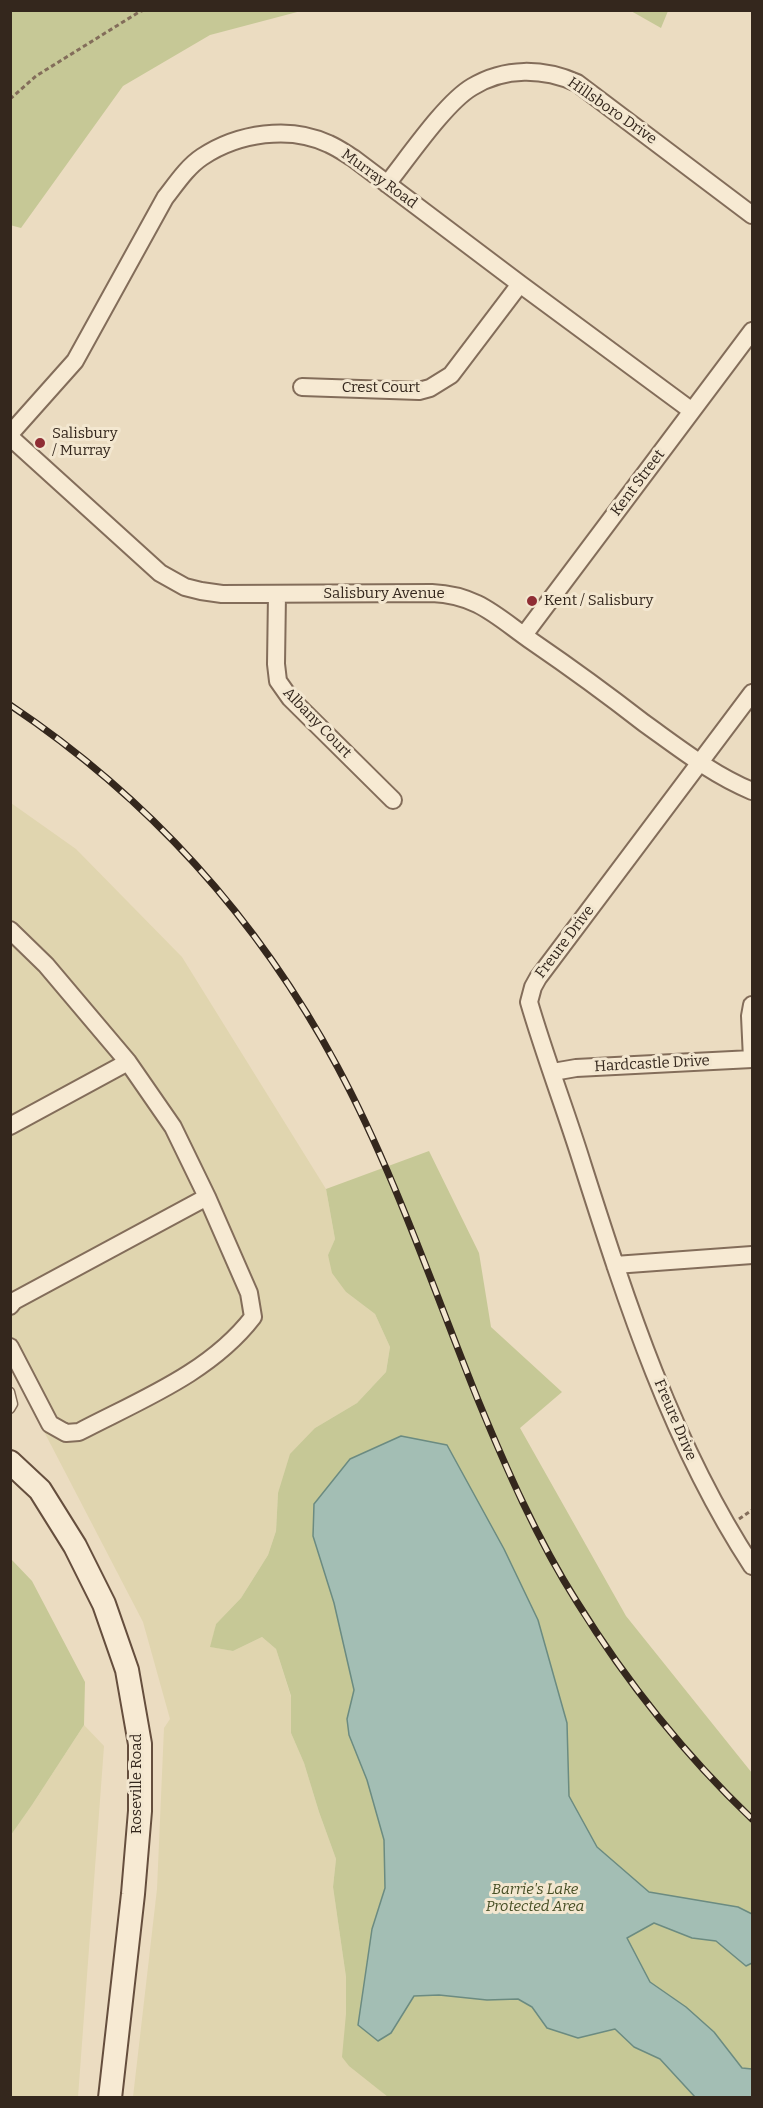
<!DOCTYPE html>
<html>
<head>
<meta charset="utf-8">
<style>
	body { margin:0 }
	#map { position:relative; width:763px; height:2108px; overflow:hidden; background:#ebdcc1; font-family:Bitter,serif }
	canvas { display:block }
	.frame { position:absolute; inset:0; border:12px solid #34271d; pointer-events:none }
</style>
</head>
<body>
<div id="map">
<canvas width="763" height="2108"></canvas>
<div class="frame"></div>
</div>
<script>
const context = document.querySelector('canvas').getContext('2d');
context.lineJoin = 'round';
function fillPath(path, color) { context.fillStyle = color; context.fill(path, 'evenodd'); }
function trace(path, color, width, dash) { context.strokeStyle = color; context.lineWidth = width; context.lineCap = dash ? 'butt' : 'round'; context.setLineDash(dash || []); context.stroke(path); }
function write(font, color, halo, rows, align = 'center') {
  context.font = font + ' Bitter,serif'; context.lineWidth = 6; context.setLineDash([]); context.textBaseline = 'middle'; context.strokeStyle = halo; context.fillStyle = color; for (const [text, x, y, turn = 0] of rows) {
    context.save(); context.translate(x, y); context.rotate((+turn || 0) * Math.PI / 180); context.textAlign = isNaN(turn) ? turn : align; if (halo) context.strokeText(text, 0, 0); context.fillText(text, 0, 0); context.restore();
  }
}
fillPath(new Path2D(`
	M 11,803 L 76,849 L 182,957 L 326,1189 L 335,1239 L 328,1255 L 346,1292 L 375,1314 L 390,1347 L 386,1372 L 357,1403 L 315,1428 L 278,1493 L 276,1531 L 268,1555 L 241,1598 L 216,1624 L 211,1647 L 233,1651 L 262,1637 L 276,1649 L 291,1697 L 291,1733 L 304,1763 L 319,1812 L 336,1859 L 333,1887 L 346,1977 L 346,2014 L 381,2091 L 388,2097 L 133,2097 L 157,1889 L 164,1728 L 170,1719 L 143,1622 L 11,1368 Z
	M 84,1725 L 104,1746 L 78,2097 L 11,2098 L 11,1835 L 32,1805 Z`), '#e0d5af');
fillPath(new Path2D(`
	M 10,11 L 11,10 L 301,11 L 210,35 L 123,86 L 21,228 L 10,225 Z
	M 631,11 L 668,11 L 661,28 Z
	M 429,1151 L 479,1253 L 491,1327 L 562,1392 L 520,1428 L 626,1616 L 752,1773 L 752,2097 L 388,2097 L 349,2066 L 342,2057 L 346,2014 L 346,1977 L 333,1887 L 336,1859 L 319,1812 L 304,1763 L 291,1733 L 291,1696 L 276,1649 L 262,1637 L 233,1651 L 210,1647 L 216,1624 L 241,1598 L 268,1555 L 276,1531 L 278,1493 L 290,1454 L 315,1428 L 357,1403 L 386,1372 L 390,1347 L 375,1314 L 346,1292 L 332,1273 L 328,1255 L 335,1239 L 326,1189 Z
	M 11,1559 L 32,1581 L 85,1682 L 84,1725 L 32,1805 L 11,1835 Z`), '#c6c896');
const water = new Path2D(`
	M 401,1436 L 447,1445 L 504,1549 L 538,1620 L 567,1723 L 569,1796 L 597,1847 L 649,1892 L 738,1907 L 752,1914 L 752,1963 L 746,1966 L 716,1941 L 692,1938 L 654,1923 L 627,1938 L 650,1982 L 686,2007 L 714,2032 L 742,2068 L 752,2069 L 752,2097 L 695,2097 L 660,2059 L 634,2047 L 615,2029 L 578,2038 L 547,2028 L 532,2007 L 518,1999 L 487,2000 L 439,1995 L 414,1996 L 391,2033 L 378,2041 L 358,2025 L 372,1929 L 385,1888 L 384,1840 L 367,1780 L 349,1735 L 347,1719 L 354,1690 L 334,1603 L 313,1536 L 314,1504 L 350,1459 Z`);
fillPath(water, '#a3beb4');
trace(water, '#6b8b81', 1.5);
const service = new Path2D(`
	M 10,1392 L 13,1404 L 10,1409`);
const minor = new Path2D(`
	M 387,184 C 408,158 445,103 472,87 C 505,67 543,68 577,83 L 752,215
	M 302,387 L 419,391 L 430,388 L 451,375 L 520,284
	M 10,434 L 75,361 L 165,198 C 176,184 187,167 202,157 C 238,133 290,125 329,144 C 338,148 345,153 353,158 L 520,284 L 692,411
	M 10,437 L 160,573 L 185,587 L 201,591 L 222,594 L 432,593 C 478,595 497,617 533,642 C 571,668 608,695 644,723 C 679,748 713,775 752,791
	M 277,594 L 276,664 L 278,681 L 290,698 L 393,800
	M 524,635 L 752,331
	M 752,693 L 538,978 L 533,987 L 529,1002 C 545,1057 566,1111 583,1166 C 627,1304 672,1444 752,1566
	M 10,930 L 46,965 L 128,1062 L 173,1127 L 207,1197 L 249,1293 L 253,1317 C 210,1373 140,1400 79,1432 L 66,1433 L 50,1424 L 10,1347
	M 752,1059 L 750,1016 L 752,1005
	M 553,1072 L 576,1068 L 752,1059
	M 10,1126 L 128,1062
	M 615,1265 L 752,1255
	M 10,1306 L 14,1301 L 207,1197`);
const secondary = new Path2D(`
	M 10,1462 L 40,1490 L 75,1546 L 104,1604 L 127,1670 L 140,1744 L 140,1811 L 133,1894 L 110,2098`);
trace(service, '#836d5a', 11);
trace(minor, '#836d5a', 20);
trace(secondary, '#654e3d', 26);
trace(new Path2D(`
	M 10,99 L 36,76 L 139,12 L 144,10
	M 739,1519 L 752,1510`), '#836d5a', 3, [4.5, 3]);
trace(service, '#f7ead3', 8);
trace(minor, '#f7ead3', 16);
trace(secondary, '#f7ead3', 22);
const rail = new Path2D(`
	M 10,705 C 149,798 258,919 337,1066 C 394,1172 433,1288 478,1400 C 506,1468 537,1539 577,1602 C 626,1681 685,1755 752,1819`);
trace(rail, '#34271d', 7);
trace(rail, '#f3e7d0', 4.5, [14]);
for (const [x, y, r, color] of [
	[40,443,6,"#8f2d34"],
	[532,601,6,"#8f2d34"]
]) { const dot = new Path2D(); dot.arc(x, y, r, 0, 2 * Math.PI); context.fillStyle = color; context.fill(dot); trace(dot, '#f3e7d0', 2); }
write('15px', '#34271d', '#f3e7d0', [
	["Hillsboro Drive",612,111,35],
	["Murray Road",379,179,36],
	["Crest Court",381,388],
	["Kent Street",638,483,-53],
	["Salisbury Avenue",384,594],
	["Albany Court",317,723,46],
	["Freure Drive",565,942,-53],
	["Hardcastle Drive",652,1064,-3],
	["Freure Drive",675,1420,67],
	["Roseville Road",137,1784,-90]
]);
write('15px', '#34271d', '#f3e7d0', [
	["Salisbury",52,434],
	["/ Murray",52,451],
	["Kent / Salisbury",544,601]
], 'left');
write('italic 15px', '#474f25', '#f3e7d0', [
	["Barrie's Lake",535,1890],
	["Protected Area",535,1907]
]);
</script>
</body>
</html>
